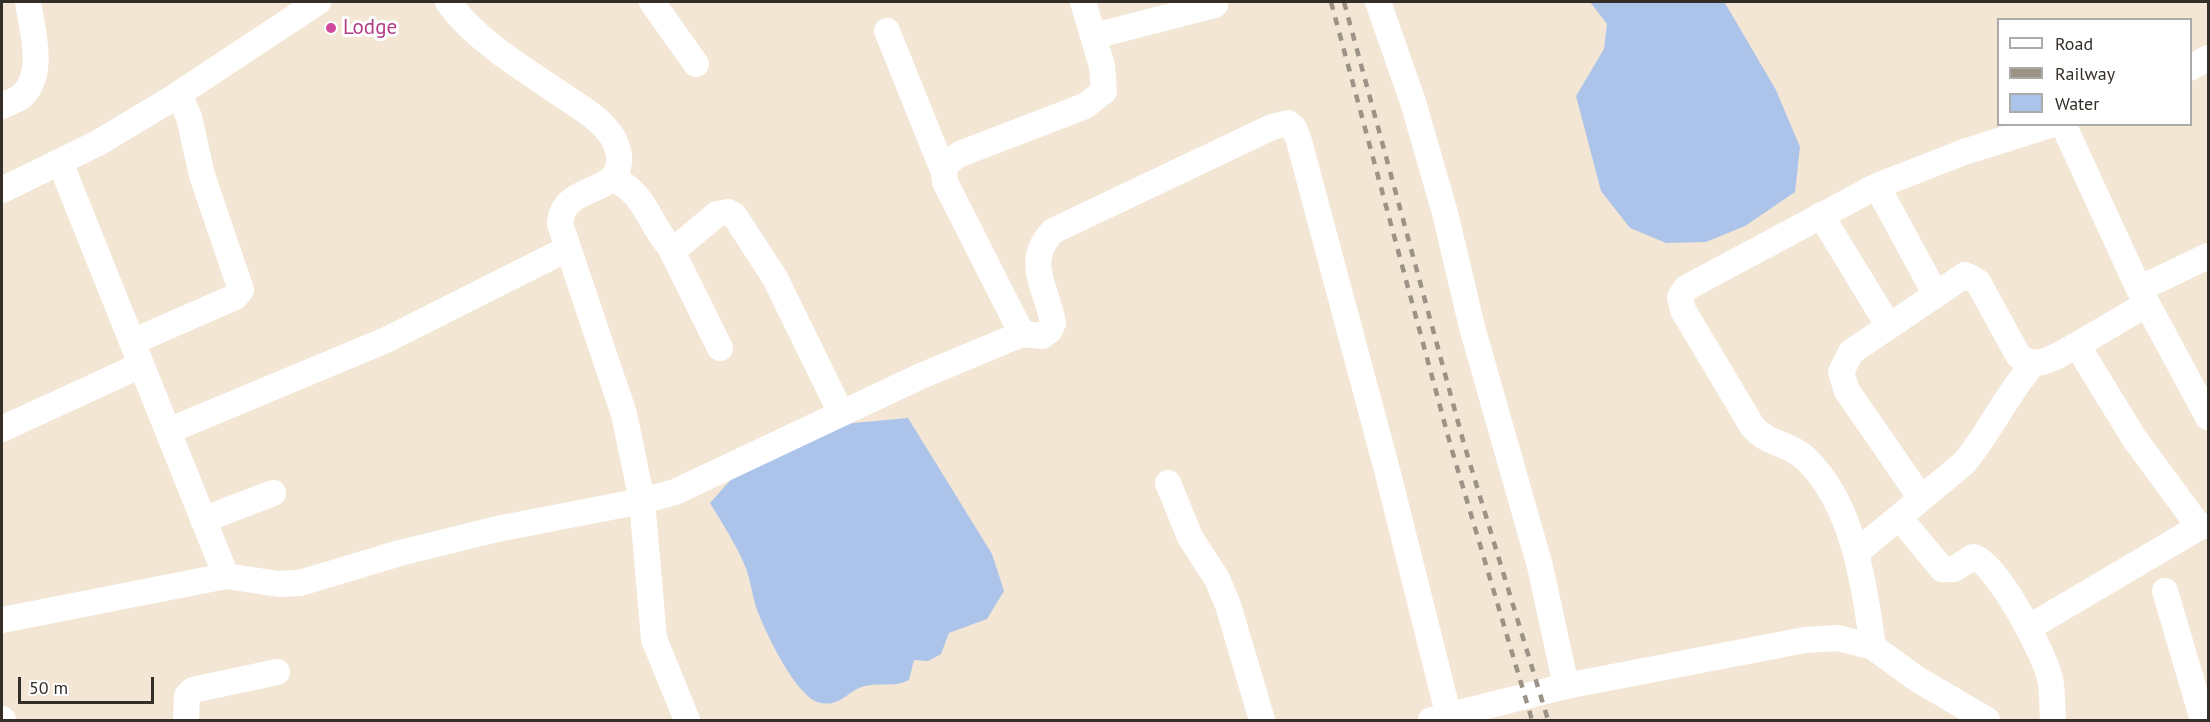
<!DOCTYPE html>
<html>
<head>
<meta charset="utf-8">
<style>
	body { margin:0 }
	#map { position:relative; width:2210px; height:722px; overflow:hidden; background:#f3e6d5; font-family:"PT Sans",sans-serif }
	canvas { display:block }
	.frame { position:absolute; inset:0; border:3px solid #332e27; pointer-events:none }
	.legend { position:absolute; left:1997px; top:18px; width:195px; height:108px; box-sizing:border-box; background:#fff; border:2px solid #adaba9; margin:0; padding:8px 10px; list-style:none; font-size:18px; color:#332e27 }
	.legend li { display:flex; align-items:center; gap:12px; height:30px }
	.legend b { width:30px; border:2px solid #adaba9 }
	.scale { position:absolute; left:18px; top:677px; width:136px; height:27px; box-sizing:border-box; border:3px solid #332e27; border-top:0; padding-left:8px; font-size:18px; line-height:21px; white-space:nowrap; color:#332e27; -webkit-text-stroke:4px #fff; paint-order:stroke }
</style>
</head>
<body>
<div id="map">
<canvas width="2210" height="722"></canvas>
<div class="frame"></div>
<ul class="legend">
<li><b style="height:8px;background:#fff"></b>Road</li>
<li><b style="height:8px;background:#9c9286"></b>Railway</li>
<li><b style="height:16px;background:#acc4ea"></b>Water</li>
</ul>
<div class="scale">50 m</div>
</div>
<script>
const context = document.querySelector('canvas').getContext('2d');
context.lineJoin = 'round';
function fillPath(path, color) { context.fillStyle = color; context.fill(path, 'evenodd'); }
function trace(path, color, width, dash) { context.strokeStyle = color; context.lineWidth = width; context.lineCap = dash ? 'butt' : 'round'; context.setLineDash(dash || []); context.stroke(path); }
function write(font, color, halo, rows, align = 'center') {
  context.font = font + ' "PT Sans",sans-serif'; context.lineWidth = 6; context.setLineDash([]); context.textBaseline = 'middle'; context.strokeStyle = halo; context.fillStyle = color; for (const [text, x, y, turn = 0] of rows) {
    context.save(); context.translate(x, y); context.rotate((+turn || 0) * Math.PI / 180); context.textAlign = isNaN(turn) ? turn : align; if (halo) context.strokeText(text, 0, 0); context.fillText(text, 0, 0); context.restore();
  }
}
fillPath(new Path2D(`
	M 1590,2 L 1725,3 L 1776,90 L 1800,147 L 1795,192 L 1745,226 L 1706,242 L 1666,243 L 1630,228 L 1601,191 L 1576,96 L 1604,49 L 1607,24 Z
	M 908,418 L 992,554 L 1004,591 L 987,619 L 949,633 L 941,654 L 928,661 L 914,660 L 909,680 C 893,688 883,682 865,686 C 848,690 841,707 821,703 C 796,699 764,629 756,607 C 752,595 751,583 747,571 C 738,547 723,525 710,503 L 735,475 L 843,424 Z`), '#acc4ea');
trace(new Path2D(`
	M 448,2 C 478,43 526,70 568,99 C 581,108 597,117 607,130 C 615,138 620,152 619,163 C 616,196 562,184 560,224 L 624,414 L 642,501 L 654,639 L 687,720
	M 652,2 L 696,64
	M 1378,2 L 1413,102 L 1445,213 L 1472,327 L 1540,566 L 1566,686
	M 887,31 L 943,170
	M 1094,36 L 1215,5
	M 2190,68 L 2208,58
	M 2,106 C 8,103 17,100 22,96 C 46,74 32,29 28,2
	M 2063,124 L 2139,289 L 2208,256
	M 60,162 L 226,576
	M 612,178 C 647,194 647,221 670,247 L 675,248 L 681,244 L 717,214 L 728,212 L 734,215 L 775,278 L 841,413
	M 1877,186 L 1935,293
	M 2,190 L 98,143 L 168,101 L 318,2
	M 1821,215 L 1888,325
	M 670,247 L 720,348
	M 2139,289 L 2208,417
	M 1022,334 L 945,182 C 942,166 947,162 960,154 L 1085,106 L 1104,91 L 1102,66 L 1083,2
	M 132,342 L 235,297 L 241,290 L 202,175 L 189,117 L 179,95
	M 2077,345 L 2147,304
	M 2,429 L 141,365
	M 168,431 L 386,340 L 567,249
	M 1168,483 L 1190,537 L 1217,579 L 1228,605 L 1262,720
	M 1921,498 L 1847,391 L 1841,372 L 1851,352 L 1965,275 L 1978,282 L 2018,355 C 2035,373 2058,355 2077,345 L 2134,438 L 2195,521 L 2201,526 L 2208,526
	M 1899,517 L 1942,569 L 1954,569 L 1973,557 C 1995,560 2046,656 2050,679 C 2053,693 2052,707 2053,720
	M 203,520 L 273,493
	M 1857,552 L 1964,463 C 1990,432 2006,395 2033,364
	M 2165,591 L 2203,720
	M 2,620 L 226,576 L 279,584 L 300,583 L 400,553 L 497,529 L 642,501 L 675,492 L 921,376 L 1022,334 L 1042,336 L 1050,330 L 1053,323 C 1047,288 1023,262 1053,231 L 1272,127 L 1288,123 L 1294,128 L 1299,141 L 1387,470 L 1449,717
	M 2028,628 L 2201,526
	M 1873,647 C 1864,585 1854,505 1806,459 C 1789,442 1769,446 1752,426 L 1683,310 L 1680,297 L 1686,288 L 1877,186 L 1964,152 L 2053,124
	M 2,719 L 3,720
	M 186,720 L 187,696 L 193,690 L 277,672
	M 1431,720 L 1566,686 L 1805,640 L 1838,638 L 1873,647 L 1917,679 L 1987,720`), '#fff', 26);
trace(new Path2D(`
	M 1331,2 L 1451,447 L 1532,720
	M 1344,2 L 1464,444 L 1548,720`), '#9c9286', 4.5, [8, 8]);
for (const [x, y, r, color] of [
	[331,28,6,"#d1479c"]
]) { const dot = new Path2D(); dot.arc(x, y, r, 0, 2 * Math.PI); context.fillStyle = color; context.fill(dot); trace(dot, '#fff', 2); }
write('21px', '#b23c85', '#fff', [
	["Lodge",343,28]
], 'left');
</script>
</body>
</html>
